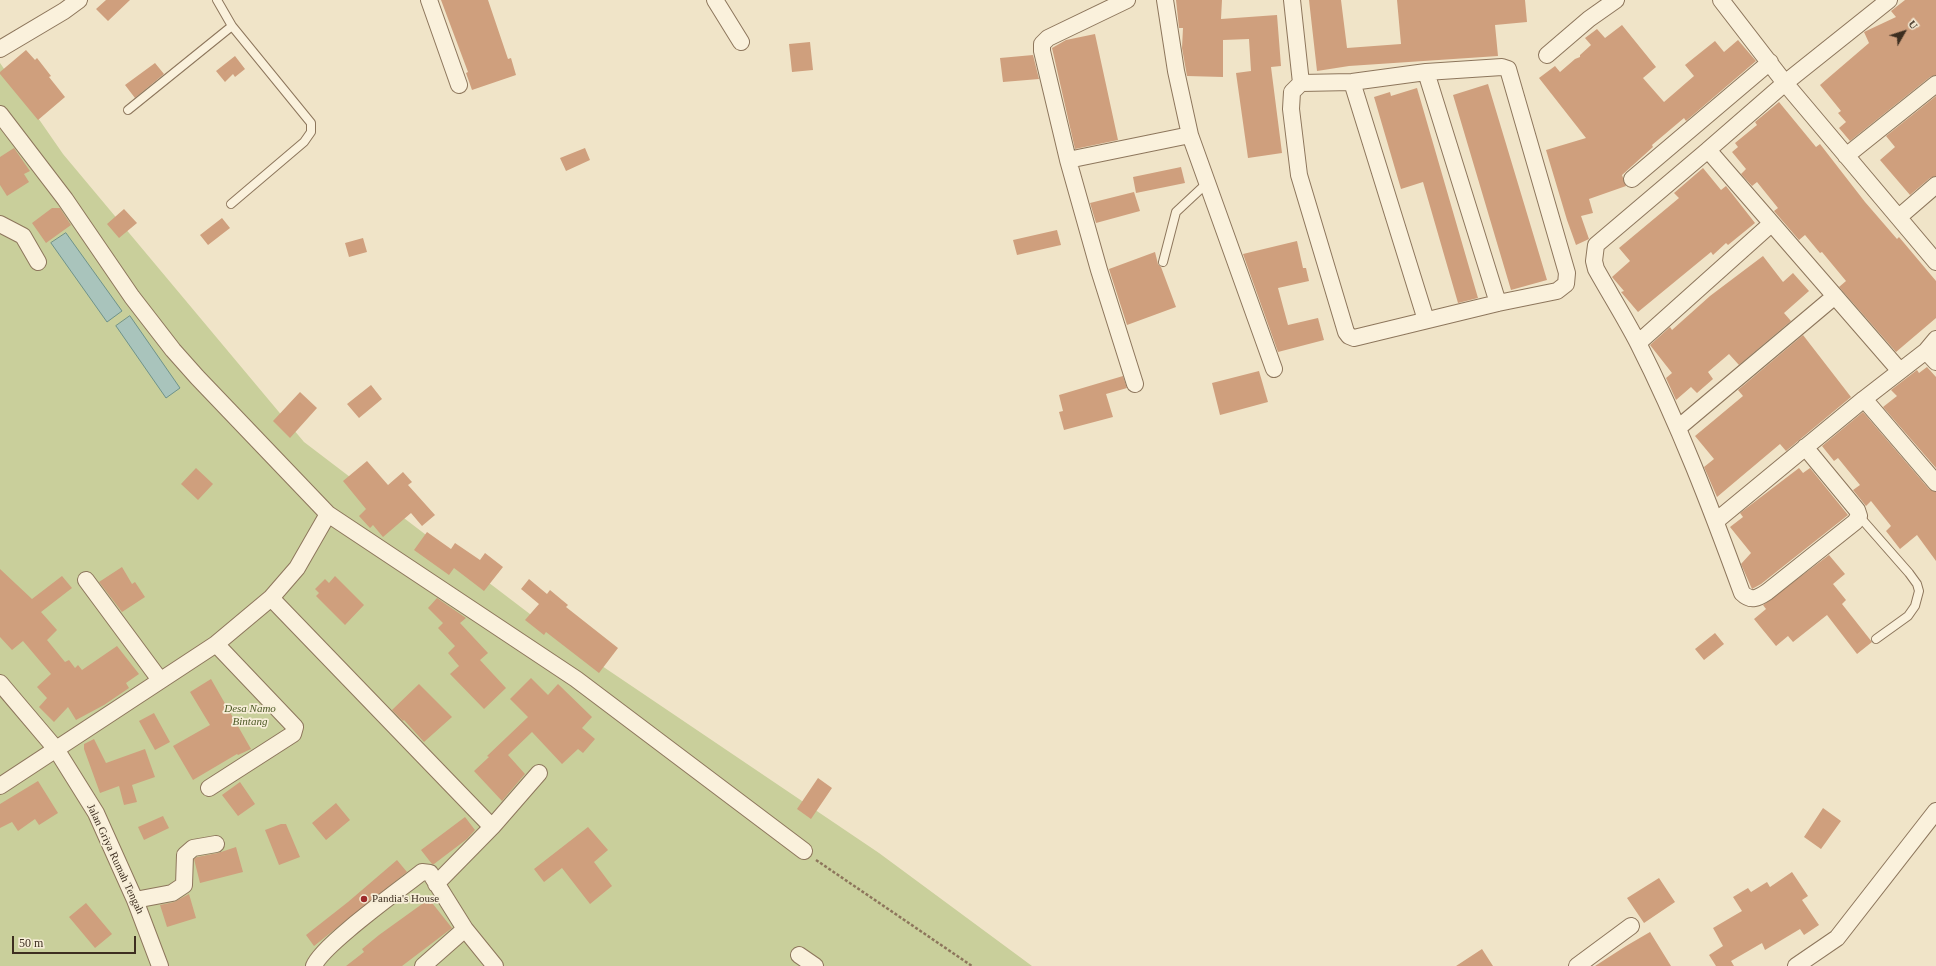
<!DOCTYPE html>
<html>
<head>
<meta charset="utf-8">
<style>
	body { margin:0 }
	#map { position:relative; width:1936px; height:966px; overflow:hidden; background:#f0e4c8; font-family:"Times New Roman",serif }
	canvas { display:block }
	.north { position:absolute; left:1884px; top:12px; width:40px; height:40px; -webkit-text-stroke:3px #f7eed8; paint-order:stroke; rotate:51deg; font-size:11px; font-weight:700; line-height:16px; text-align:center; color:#3d2e20 }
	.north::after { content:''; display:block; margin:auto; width:14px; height:18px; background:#3d2e20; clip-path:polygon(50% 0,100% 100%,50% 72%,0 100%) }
	.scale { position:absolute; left:12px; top:936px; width:124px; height:18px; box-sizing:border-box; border:2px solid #3d2e20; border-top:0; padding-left:5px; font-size:12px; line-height:14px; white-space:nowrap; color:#3d2e20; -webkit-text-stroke:3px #f7eed8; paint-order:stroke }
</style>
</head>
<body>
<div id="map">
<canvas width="1936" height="966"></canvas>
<div class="north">U</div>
<div class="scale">50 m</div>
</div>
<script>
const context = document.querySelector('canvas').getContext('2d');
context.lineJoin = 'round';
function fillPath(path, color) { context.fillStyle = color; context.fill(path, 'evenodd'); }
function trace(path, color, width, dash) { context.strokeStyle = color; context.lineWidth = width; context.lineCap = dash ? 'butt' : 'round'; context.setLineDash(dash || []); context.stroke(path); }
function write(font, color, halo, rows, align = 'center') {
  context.font = font + ' "Times New Roman",serif'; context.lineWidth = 3.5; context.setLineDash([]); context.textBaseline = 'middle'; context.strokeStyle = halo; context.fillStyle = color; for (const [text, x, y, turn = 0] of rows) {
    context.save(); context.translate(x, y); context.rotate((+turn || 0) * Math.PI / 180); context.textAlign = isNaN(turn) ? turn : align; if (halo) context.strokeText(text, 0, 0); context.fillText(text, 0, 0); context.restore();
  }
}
fillPath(new Path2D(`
	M 0,63 L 63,154 L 304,442 L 568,643 L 879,853 L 1032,966 L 0,966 Z`), '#c9cf9b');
const water = new Path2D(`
	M 66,233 L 122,311 L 107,322 L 51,243 Z
	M 130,316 L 180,388 L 166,398 L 116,326 Z`);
fillPath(water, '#a9c4bc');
trace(water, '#6f938a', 1);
fillPath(new Path2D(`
	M 106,0 L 130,0 L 108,21 L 96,9 Z
	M 441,0 L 488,0 L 508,59 L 511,58 L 516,75 L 472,90 L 466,73 L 468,72 Z
	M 1176,0 L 1222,0 L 1221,19 L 1277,15 L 1281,66 L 1271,67 L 1282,153 L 1248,158 L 1236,73 L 1251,71 L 1249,39 L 1223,40 L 1223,77 L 1187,76 L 1182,48 L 1183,28 L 1179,28 Z
	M 1309,0 L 1341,0 L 1347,48 L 1401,44 L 1397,0 L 1525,0 L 1527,22 L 1495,25 L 1498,56 L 1349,66 L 1317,71 Z
	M 1905,0 L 1936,0 L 1936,75 L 1930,77 L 1850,141 L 1839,128 L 1846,122 L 1838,113 L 1841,111 L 1820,85 L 1869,43 L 1864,32 L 1896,17 L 1891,11 Z
	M 1622,25 L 1656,67 L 1643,78 L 1664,102 L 1694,76 L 1685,65 L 1715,41 L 1724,52 L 1738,40 L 1756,61 L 1686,121 L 1684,118 L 1652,145 L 1653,147 L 1622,175 L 1626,186 L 1589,199 L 1593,213 L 1581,216 L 1589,239 L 1576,245 L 1567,220 L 1546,150 L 1586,138 L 1539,78 L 1555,66 L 1560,72 L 1575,59 L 1580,57 L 1580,55 L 1591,45 L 1585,38 L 1597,29 L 1605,38 Z
	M 1095,34 L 1118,140 L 1075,149 L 1052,48 L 1066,40 Z
	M 810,42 L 813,70 L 792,72 L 789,44 Z
	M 26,50 L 35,60 L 37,58 L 51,76 L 49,77 L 65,97 L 38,120 L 0,74 L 0,72 Z
	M 1033,55 L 1039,79 L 1003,82 L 1000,58 Z
	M 235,56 L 245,69 L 235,77 L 233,74 L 225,82 L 216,71 Z
	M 155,63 L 164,74 L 135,98 L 125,85 Z
	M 1488,84 L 1547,280 L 1511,290 L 1453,95 Z
	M 1417,88 L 1478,298 L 1458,303 L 1423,182 L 1401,189 L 1374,97 L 1390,92 L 1391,96 Z
	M 1936,96 L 1936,176 L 1930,178 L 1910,195 L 1880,160 L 1895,147 L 1886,136 Z
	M 1779,102 L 1816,147 L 1820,144 L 1865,202 L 1897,239 L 1899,237 L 1936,281 L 1936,318 L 1896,352 L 1839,287 L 1846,281 L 1822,252 L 1820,253 L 1805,235 L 1799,240 L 1774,211 L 1778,208 L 1757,182 L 1752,186 L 1741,174 L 1746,169 L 1732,152 L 1738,147 L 1735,143 L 1757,125 L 1755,122 Z
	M 14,148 L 30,171 L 24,174 L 29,182 L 7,196 L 0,185 L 0,157 Z
	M 585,148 L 590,160 L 566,171 L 560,158 Z
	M 1181,167 L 1185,183 L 1136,193 L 1133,177 Z
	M 1703,168 L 1721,190 L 1726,186 L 1755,223 L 1728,245 L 1726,243 L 1713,255 L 1711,252 L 1638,312 L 1621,292 L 1624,291 L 1612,277 L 1630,261 L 1619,248 L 1679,198 L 1674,193 Z
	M 1134,192 L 1140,211 L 1096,223 L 1090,203 Z
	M 52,208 L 60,208 L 71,225 L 46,243 L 32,223 Z
	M 124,209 L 137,223 L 119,238 L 107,224 Z
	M 222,218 L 230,228 L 208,245 L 200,235 Z
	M 1057,230 L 1061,245 L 1017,255 L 1013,240 Z
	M 363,238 L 367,252 L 349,257 L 345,243 Z
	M 1297,241 L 1303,268 L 1306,268 L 1309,281 L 1278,288 L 1288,325 L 1318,318 L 1324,340 L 1278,352 L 1243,254 Z
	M 1155,252 L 1158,264 L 1161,267 L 1176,307 L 1127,325 L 1109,269 Z
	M 1763,256 L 1783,282 L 1793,273 L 1809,291 L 1784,313 L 1791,321 L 1739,365 L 1729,354 L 1708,372 L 1713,379 L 1697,393 L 1691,387 L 1676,400 L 1666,378 L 1672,373 L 1650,345 L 1670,327 L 1672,330 L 1710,296 Z
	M 1803,335 L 1851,397 L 1786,451 L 1780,444 L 1717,497 L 1704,467 L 1714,459 L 1695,436 L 1743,396 L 1738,390 Z
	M 1927,367 L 1936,377 L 1936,468 L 1883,407 L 1897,396 L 1891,390 L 1917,370 L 1919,373 Z
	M 1259,371 L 1268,402 L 1220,415 L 1212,383 Z
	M 1123,376 L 1127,388 L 1106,394 L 1113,417 L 1064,430 L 1059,412 L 1063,411 L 1059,395 Z
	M 371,385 L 382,399 L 359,418 L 347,404 Z
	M 300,392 L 317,408 L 290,438 L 273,421 Z
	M 1863,412 L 1929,489 L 1936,492 L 1936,561 L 1917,535 L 1900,549 L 1886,531 L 1891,526 L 1871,501 L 1866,506 L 1853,490 L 1860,485 L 1838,458 L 1834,461 L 1822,446 Z
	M 367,461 L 388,485 L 403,472 L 412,482 L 408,485 L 435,515 L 422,526 L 411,513 L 383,537 L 373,525 L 370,528 L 359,516 L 366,509 L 343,481 Z
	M 196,468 L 213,484 L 198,500 L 181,484 Z
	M 1799,468 L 1803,473 L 1810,468 L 1848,515 L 1761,584 L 1752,589 L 1741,564 L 1751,553 L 1730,527 L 1743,517 L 1740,513 Z
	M 427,532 L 451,549 L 455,543 L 480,560 L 485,553 L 503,567 L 484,591 L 454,568 L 449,575 L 414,550 Z
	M 1829,555 L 1845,574 L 1833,584 L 1846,600 L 1842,604 L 1872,642 L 1857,654 L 1827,615 L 1793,642 L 1788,636 L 1776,646 L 1754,619 L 1766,609 L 1763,605 Z
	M 122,567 L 132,584 L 135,582 L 145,597 L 122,612 L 99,582 Z
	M 0,569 L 32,599 L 62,576 L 72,588 L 41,612 L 57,630 L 47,640 L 65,662 L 69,660 L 75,668 L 78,665 L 82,670 L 117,646 L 139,674 L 126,683 L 129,688 L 104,705 L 76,720 L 68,707 L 54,722 L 39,707 L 47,698 L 37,687 L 51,674 L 23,641 L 12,650 L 0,637 Z
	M 335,576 L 364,605 L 345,625 L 316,596 L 319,593 L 315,589 L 325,579 L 329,583 Z
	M 529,579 L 547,594 L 550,590 L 568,605 L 566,607 L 618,648 L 599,673 L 546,632 L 544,635 L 525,620 L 539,604 L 521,589 Z
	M 437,598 L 466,618 L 460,623 L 488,653 L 480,660 L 506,688 L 484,709 L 450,674 L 459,666 L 448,653 L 455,646 L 438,628 L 443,623 L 428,608 Z
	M 1715,633 L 1724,644 L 1704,660 L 1695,649 Z
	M 531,678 L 548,695 L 558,684 L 592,717 L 582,728 L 595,739 L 583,753 L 578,749 L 562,764 L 532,732 L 508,755 L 525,774 L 502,801 L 474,771 L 489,757 L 487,756 L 528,717 L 510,699 Z
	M 211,679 L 251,749 L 238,755 L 237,754 L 193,780 L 173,746 L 210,725 L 190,692 Z
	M 419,684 L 452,717 L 424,742 L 404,720 L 403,721 L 392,710 Z
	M 154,713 L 170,742 L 155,750 L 139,721 Z
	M 94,739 L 106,763 L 145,749 L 155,777 L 132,785 L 137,802 L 124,805 L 119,786 L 100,793 L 84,749 L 84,744 Z
	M 818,778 L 832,788 L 811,819 L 797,809 Z
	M 38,781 L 58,813 L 39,825 L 35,819 L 18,831 L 12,822 L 0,828 L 0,804 Z
	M 240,782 L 255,804 L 238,816 L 222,795 Z
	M 336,803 L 350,820 L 326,840 L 312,823 Z
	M 1823,808 L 1841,821 L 1821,849 L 1804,837 Z
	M 163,816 L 169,828 L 144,840 L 138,827 Z
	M 465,817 L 475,830 L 467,839 L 434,864 L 432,864 L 421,850 Z
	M 281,824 L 286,824 L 300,857 L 279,865 L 265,830 Z
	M 588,827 L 608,850 L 594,862 L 612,886 L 590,904 L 562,868 L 544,882 L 534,869 Z
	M 236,847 L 243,872 L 200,883 L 194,859 L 197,857 L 218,853 Z
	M 397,860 L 407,872 L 314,946 L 306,935 L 348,902 Z
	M 1792,872 L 1808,896 L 1802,900 L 1819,925 L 1804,935 L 1800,929 L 1765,950 L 1762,943 L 1731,961 L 1734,966 L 1716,966 L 1709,955 L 1723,946 L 1713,928 L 1742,911 L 1733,897 L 1748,888 L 1751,892 L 1767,882 L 1770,887 Z
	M 1659,878 L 1675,902 L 1644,923 L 1627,898 Z
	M 189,894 L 196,918 L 167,927 L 160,905 L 174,902 Z
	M 429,899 L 452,928 L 402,966 L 346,966 L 364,952 L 362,949 L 379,935 Z
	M 86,903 L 112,934 L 95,948 L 69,917 Z
	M 1650,932 L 1671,966 L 1595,966 L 1626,946 Z
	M 1482,949 L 1493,966 L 1456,966 Z`), '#cf9f7d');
const lane = new Path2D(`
	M 217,0 L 232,26 L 311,123 L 311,132 L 304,142 L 231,204
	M 128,110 L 232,26
	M 1163,262 L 1176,212 L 1206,184
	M 1859,516 L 1909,573 L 1917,584 L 1919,591 L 1915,606 L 1908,616 L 1876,639`);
const street = new Path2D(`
	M 429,0 L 459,85
	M 715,0 L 741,42
	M 1127,0 L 1048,38 L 1042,44 L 1042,51 L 1068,160 L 1099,270 L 1135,384
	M 1165,0 L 1176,71 L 1190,135 L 1274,369
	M 1292,0 L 1301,83 L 1352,82 L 1426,72 L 1502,67 L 1508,69 L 1567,273 L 1566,284 L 1557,291 L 1498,303 L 1354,338 L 1349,336 L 1346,332 L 1299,175 L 1291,109 L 1292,92 L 1301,83
	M 1721,0 L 1785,83 L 1936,262
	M 1889,0 L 1785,83 L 1708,150 L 1900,371
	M 0,49 L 64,11 L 79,0
	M 1547,55 L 1589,19 L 1616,0
	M 1426,72 L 1498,303
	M 1352,82 L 1426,320
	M 0,114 L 65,199 L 132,297 L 173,350 L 197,377 L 328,514 L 576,679 L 804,851
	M 1708,150 L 1596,245 L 1594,261 L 1596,269 C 1610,294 1625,318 1638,343 C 1679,424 1711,508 1742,593 C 1751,602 1758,598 1767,592 L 1855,522 L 1859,516 L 1857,510 L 1805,447
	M 1846,156 L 1936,84
	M 1068,160 L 1190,135
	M 1632,179 L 1770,62
	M 1899,217 L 1936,185
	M 0,224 L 23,236 L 38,262
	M 1638,343 L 1771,224
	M 1926,351 L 1936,362
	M 1864,399 L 1936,483
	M 1678,428 L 1835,296
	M 1716,521 L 1864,399 L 1926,351 L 1936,339
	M 86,580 L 160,680
	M 271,598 L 492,827 L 436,884
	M 0,683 L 56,749 L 96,813 L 135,900 L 160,966
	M 0,786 L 216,644 L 271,598 L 297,568 L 328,514
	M 209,788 L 293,734 L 295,727 L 216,644
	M 492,827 L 539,773
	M 135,900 L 172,893 L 184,885 L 185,855 L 193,848 L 216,844
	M 799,955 L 815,966
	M 314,966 C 322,945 401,889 422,872 L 430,873 L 465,929 L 495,966
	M 423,966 L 465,929
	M 1577,966 L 1631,926
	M 1796,966 L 1837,938 L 1936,811`);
trace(lane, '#8d765c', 10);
trace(street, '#8d765c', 18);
trace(new Path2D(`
	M 816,860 L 972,966`), '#8d765c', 2.5, [3, 2]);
trace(lane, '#faf1dc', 8);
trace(street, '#faf1dc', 16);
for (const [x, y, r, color] of [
	[364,899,4,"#9e2a2b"]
]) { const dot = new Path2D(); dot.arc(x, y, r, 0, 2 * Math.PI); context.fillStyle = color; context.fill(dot); trace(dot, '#f7eed8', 1.5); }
write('italic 11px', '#4d5a26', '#f7eed8', [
	["Desa Namo",250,709],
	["Bintang",250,722]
]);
write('11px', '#3d2e20', '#f7eed8', [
	["Jalan Griya Rumah Tengah",115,859,65]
]);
write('11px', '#3d2e20', '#f7eed8', [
	["Pandia's House",372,899]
], 'left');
</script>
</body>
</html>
